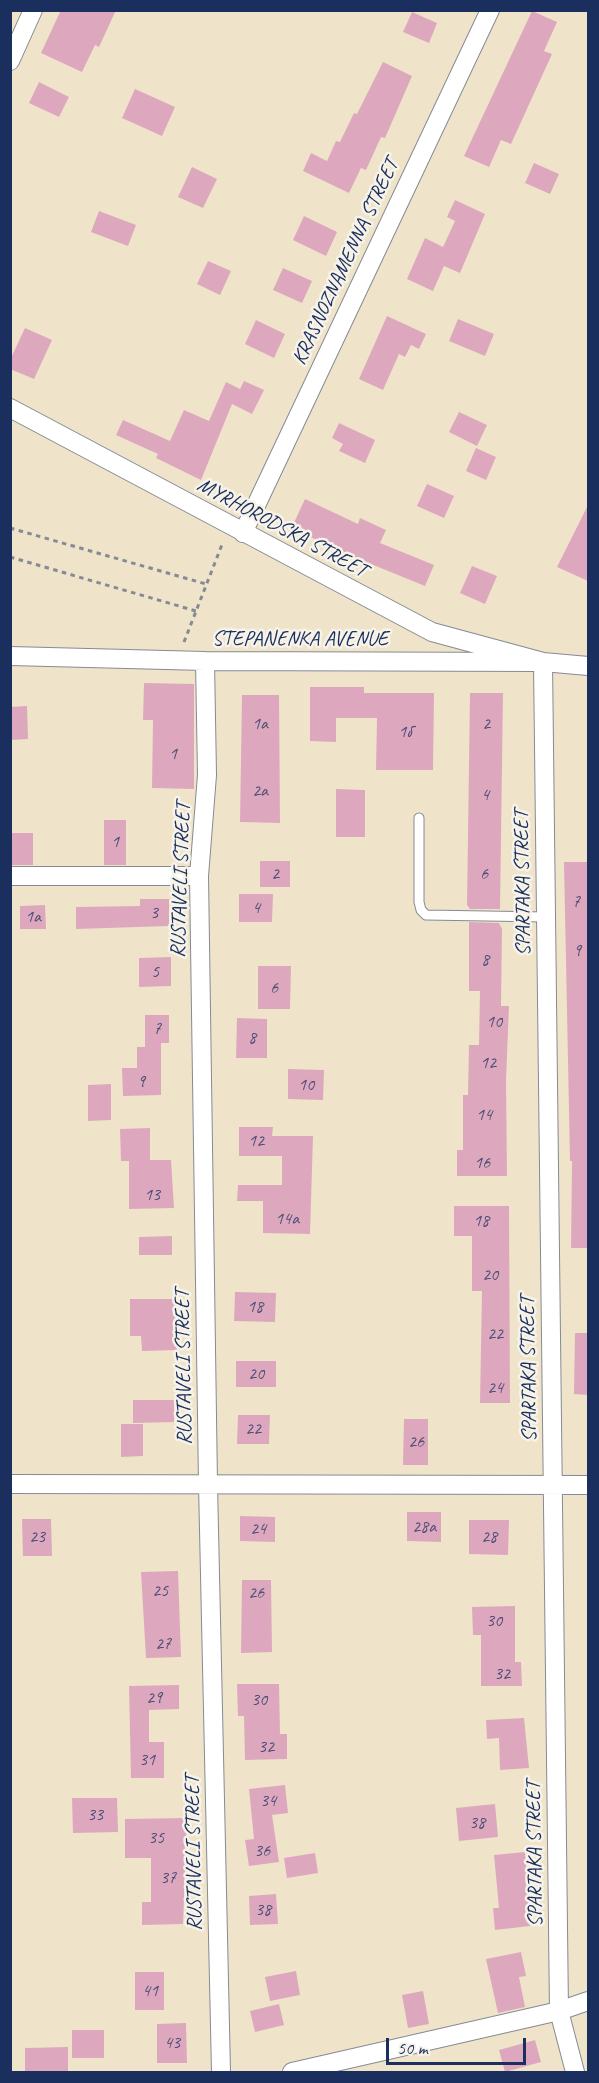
<!DOCTYPE html>
<html>
<head>
<meta charset="utf-8">
<style>
	body { margin:0 }
	#map { position:relative; width:599px; height:2083px; overflow:hidden; background:#efe4c9; font-family:Caveat,sans-serif }
	canvas { display:block }
	.frame { position:absolute; inset:0; border:12px solid #1b2f5e; pointer-events:none }
	.scale { position:absolute; left:386px; top:2038px; width:140px; height:27px; box-sizing:border-box; border:3px solid #1b2f5e; border-top:0; padding-left:8px; font-size:18px; line-height:21px; white-space:nowrap; color:#1b2f5e; -webkit-text-stroke:4px #f7f3e8; paint-order:stroke }
</style>
</head>
<body>
<div id="map">
<canvas width="599" height="2083"></canvas>
<div class="frame"></div>
<div class="scale">50 m</div>
</div>
<script>
const context = document.querySelector('canvas').getContext('2d');
context.lineJoin = 'round';
function fillPath(path, color) { context.fillStyle = color; context.fill(path, 'evenodd'); }
function trace(path, color, width, dash) { context.strokeStyle = color; context.lineWidth = width; context.lineCap = dash ? 'butt' : 'round'; context.setLineDash(dash || []); context.stroke(path); }
function write(font, color, halo, rows, align = 'center') {
  context.font = font + ' Caveat,sans-serif'; context.lineWidth = 5; context.setLineDash([]); context.textBaseline = 'middle'; context.strokeStyle = halo; context.fillStyle = color; for (const [text, x, y, turn = 0] of rows) {
    context.save(); context.translate(x, y); context.rotate((+turn || 0) * Math.PI / 180); context.textAlign = isNaN(turn) ? turn : align; if (halo) context.strokeText(text, 0, 0); context.fillText(text, 0, 0); context.restore();
  }
}
fillPath(new Path2D(`
	M 61,10 L 116,10 L 99,47 L 95,45 L 82,72 L 41,53 Z
	M 532,11 L 557,22 L 544,51 L 552,54 L 511,144 L 501,140 L 489,167 L 464,156 Z
	M 412,12 L 437,23 L 429,43 L 403,32 Z
	M 383,62 L 412,76 L 385,138 L 381,137 L 366,170 L 361,168 L 349,193 L 303,171 L 311,153 L 327,161 L 336,141 L 340,142 L 354,113 L 357,114 Z
	M 39,82 L 69,97 L 59,117 L 29,103 Z
	M 135,89 L 175,107 L 162,136 L 122,118 Z
	M 534,163 L 559,174 L 550,194 L 525,183 Z
	M 192,167 L 217,179 L 203,208 L 178,197 Z
	M 455,200 L 485,214 L 460,273 L 444,266 L 433,291 L 407,279 L 425,238 L 443,247 L 455,221 L 447,217 Z
	M 99,211 L 136,225 L 128,246 L 91,232 Z
	M 304,216 L 337,232 L 326,256 L 293,240 Z
	M 208,261 L 231,271 L 220,295 L 197,284 Z
	M 283,268 L 312,281 L 302,303 L 273,290 Z
	M 387,316 L 426,334 L 419,349 L 411,345 L 405,357 L 399,354 L 383,390 L 359,379 Z
	M 458,319 L 494,334 L 485,356 L 449,341 Z
	M 256,320 L 285,334 L 274,358 L 245,344 Z
	M 25,328 L 52,340 L 34,379 L 10,369 L 10,360 Z
	M 244,381 L 264,390 L 252,414 L 232,404 L 201,480 L 156,458 L 158,454 L 116,435 L 123,420 L 170,441 L 184,410 L 209,421 L 226,382 L 240,389 Z
	M 459,412 L 487,425 L 477,446 L 449,432 Z
	M 339,423 L 375,440 L 365,463 L 339,451 L 343,444 L 332,438 Z
	M 476,448 L 496,457 L 486,480 L 466,471 Z
	M 427,484 L 454,496 L 444,518 L 417,506 Z
	M 305,499 L 358,524 L 360,518 L 386,530 L 380,543 L 434,565 L 425,586 L 371,564 L 369,568 L 292,527 Z
	M 588,505 L 588,581 L 557,567 Z
	M 472,566 L 497,576 L 485,604 L 460,593 Z
	M 144,683 L 194,684 L 194,789 L 152,788 L 153,720 L 143,720 Z
	M 310,687 L 364,687 L 364,693 L 434,693 L 433,770 L 376,770 L 377,718 L 336,718 L 336,742 L 310,741 Z
	M 470,693 L 503,693 L 500,909 L 470,909 L 467,905 Z
	M 242,695 L 279,695 L 280,823 L 240,822 Z
	M 27,706 L 28,739 L 10,740 L 10,707 Z
	M 336,789 L 365,790 L 365,837 L 336,837 Z
	M 104,820 L 126,820 L 126,865 L 104,865 Z
	M 10,833 L 33,833 L 33,865 L 10,865 Z
	M 260,861 L 290,861 L 290,887 L 260,887 Z
	M 564,862 L 588,862 L 588,1248 L 571,1248 L 572,1161 L 570,1161 Z
	M 239,894 L 273,894 L 272,922 L 239,922 Z
	M 140,899 L 169,899 L 169,926 L 76,929 L 76,907 L 140,906 Z
	M 45,905 L 46,929 L 20,929 L 20,906 Z
	M 469,922 L 499,923 L 502,929 L 501,1006 L 509,1006 L 506,1080 L 507,1176 L 457,1176 L 457,1150 L 463,1150 L 463,1095 L 468,1095 L 469,1045 L 479,1045 L 480,991 L 469,991 Z
	M 171,957 L 171,986 L 139,987 L 139,958 Z
	M 258,966 L 291,966 L 290,1009 L 258,1009 Z
	M 145,1015 L 169,1015 L 169,1043 L 161,1043 L 161,1095 L 123,1096 L 122,1068 L 137,1068 L 137,1047 L 145,1047 Z
	M 237,1018 L 267,1019 L 267,1058 L 236,1058 Z
	M 288,1069 L 324,1070 L 323,1100 L 288,1099 Z
	M 111,1084 L 111,1120 L 88,1121 L 88,1085 Z
	M 239,1127 L 273,1127 L 272,1136 L 313,1136 L 310,1234 L 263,1233 L 263,1201 L 237,1201 L 238,1185 L 282,1185 L 282,1156 L 239,1156 Z
	M 150,1128 L 150,1160 L 171,1160 L 174,1208 L 129,1209 L 129,1161 L 121,1161 L 120,1129 Z
	M 454,1206 L 509,1206 L 510,1403 L 480,1403 L 482,1291 L 472,1291 L 472,1236 L 454,1236 Z
	M 172,1236 L 172,1255 L 139,1255 L 139,1237 Z
	M 235,1292 L 276,1293 L 275,1322 L 234,1321 Z
	M 130,1299 L 175,1299 L 177,1350 L 142,1351 L 141,1336 L 130,1336 Z
	M 575,1333 L 588,1333 L 588,1395 L 574,1394 Z
	M 236,1361 L 276,1361 L 276,1387 L 236,1387 Z
	M 133,1400 L 174,1400 L 174,1422 L 133,1423 Z
	M 238,1415 L 270,1415 L 269,1444 L 237,1444 Z
	M 404,1419 L 428,1419 L 428,1465 L 403,1465 Z
	M 121,1424 L 143,1424 L 143,1456 L 121,1457 Z
	M 407,1512 L 441,1512 L 441,1542 L 407,1541 Z
	M 240,1516 L 275,1517 L 275,1542 L 240,1541 Z
	M 22,1519 L 51,1519 L 52,1556 L 23,1556 Z
	M 469,1520 L 509,1520 L 508,1555 L 469,1554 Z
	M 178,1571 L 181,1657 L 146,1658 L 141,1572 Z
	M 242,1580 L 271,1580 L 272,1652 L 241,1653 Z
	M 515,1606 L 515,1662 L 521,1662 L 522,1686 L 481,1686 L 481,1635 L 473,1635 L 472,1607 Z
	M 237,1684 L 279,1684 L 280,1734 L 287,1734 L 287,1759 L 245,1760 L 244,1716 L 238,1716 Z
	M 179,1685 L 179,1709 L 149,1710 L 149,1742 L 164,1742 L 164,1778 L 131,1778 L 129,1686 Z
	M 524,1718 L 529,1768 L 500,1770 L 499,1738 L 487,1739 L 486,1720 Z
	M 285,1785 L 288,1813 L 272,1815 L 279,1862 L 249,1866 L 245,1840 L 254,1839 L 249,1789 Z
	M 72,1798 L 117,1798 L 118,1832 L 73,1833 Z
	M 495,1804 L 498,1837 L 459,1841 L 456,1808 Z
	M 187,1818 L 183,1924 L 142,1925 L 142,1902 L 151,1902 L 151,1858 L 125,1858 L 125,1819 Z
	M 525,1852 L 530,1926 L 495,1930 L 493,1908 L 499,1908 L 494,1855 Z
	M 315,1853 L 318,1873 L 287,1878 L 284,1858 Z
	M 276,1894 L 278,1924 L 250,1925 L 249,1896 Z
	M 521,1952 L 526,1976 L 519,1977 L 525,2007 L 498,2013 L 486,1959 Z
	M 296,1971 L 300,1995 L 270,2001 L 265,1977 Z
	M 135,1972 L 164,1972 L 164,2010 L 135,2010 Z
	M 423,1991 L 429,2024 L 408,2028 L 402,1995 Z
	M 279,2004 L 284,2025 L 255,2032 L 250,2011 Z
	M 186,2023 L 187,2063 L 157,2063 L 157,2024 Z
	M 72,2030 L 104,2030 L 104,2058 L 72,2058 Z
	M 535,2040 L 541,2062 L 505,2072 L 499,2050 Z
	M 68,2047 L 68,2073 L 25,2073 L 25,2048 Z`), '#dda8be');
const service = new Path2D(`
	M 419,818 L 419,902 L 421,910 L 426,915 L 546,917`);
const minor = new Path2D(`
	M 10,61 L 33,10
	M 10,408 L 432,632 L 543,662 L 559,2011 L 575,2072
	M 243,533 L 490,10
	M 10,656 L 205,661 L 543,662 L 588,666
	M 205,661 L 207,775 L 199,876 L 208,1484 L 221,2072
	M 10,876 L 199,876
	M 10,1484 L 588,1485
	M 292,2072 L 559,2011 L 588,2001`);
trace(service, '#858a94', 11);
trace(minor, '#858a94', 20);
trace(new Path2D(`
	M 10,528 L 206,584
	M 10,557 L 196,611
	M 184,642 L 223,542`), '#858a94', 3, [4.5, 4.5]);
trace(service, '#fff', 9);
trace(minor, '#fff', 18);
write('18px', '#4c4d76', null, [
	["1а",260,724],
	["2",486,724],
	["1б",405,732],
	["1",173,754],
	["2а",260,791],
	["4",485,795],
	["1",115,842],
	["2",275,874],
	["6",484,874],
	["7",576,902],
	["4",256,908],
	["3",154,913],
	["1а",33,917],
	["9",577,951],
	["8",485,960],
	["5",155,972],
	["6",274,988],
	["10",494,1022],
	["7",157,1029],
	["8",252,1038],
	["12",488,1063],
	["9",141,1082],
	["10",306,1085],
	["14",484,1115],
	["12",256,1141],
	["16",482,1163],
	["13",152,1195],
	["14а",287,1219],
	["18",481,1221],
	["20",490,1275],
	["18",255,1307],
	["22",495,1334],
	["20",256,1374],
	["24",495,1388],
	["22",253,1429],
	["26",416,1442],
	["28а",424,1527],
	["24",258,1529],
	["23",37,1537],
	["28",489,1537],
	["25",160,1591],
	["26",256,1593],
	["30",494,1621],
	["27",163,1644],
	["32",502,1674],
	["29",154,1698],
	["30",259,1700],
	["32",266,1747],
	["31",147,1760],
	["34",268,1801],
	["33",95,1815],
	["38",477,1823],
	["35",156,1838],
	["36",262,1851],
	["37",168,1878],
	["38",263,1910],
	["41",150,1991],
	["43",172,2043]
]);
write('21px', '#1b2f5e', '#f7f3e8', [
	["KRASNOZNAMENNA STREET",346,262,-65],
	["MYRHORODSKA STREET",282,528,28],
	["STEPANENKA AVENUE",300,639],
	["RUSTAVELI STREET",181,880,-88],
	["SPARTAKA STREET",523,883,-91],
	["RUSTAVELI STREET",184,1367,-91],
	["SPARTAKA STREET",529,1369,-91],
	["RUSTAVELI STREET",194,1853,-91],
	["SPARTAKA STREET",535,1854,-91]
]);
</script>
</body>
</html>
